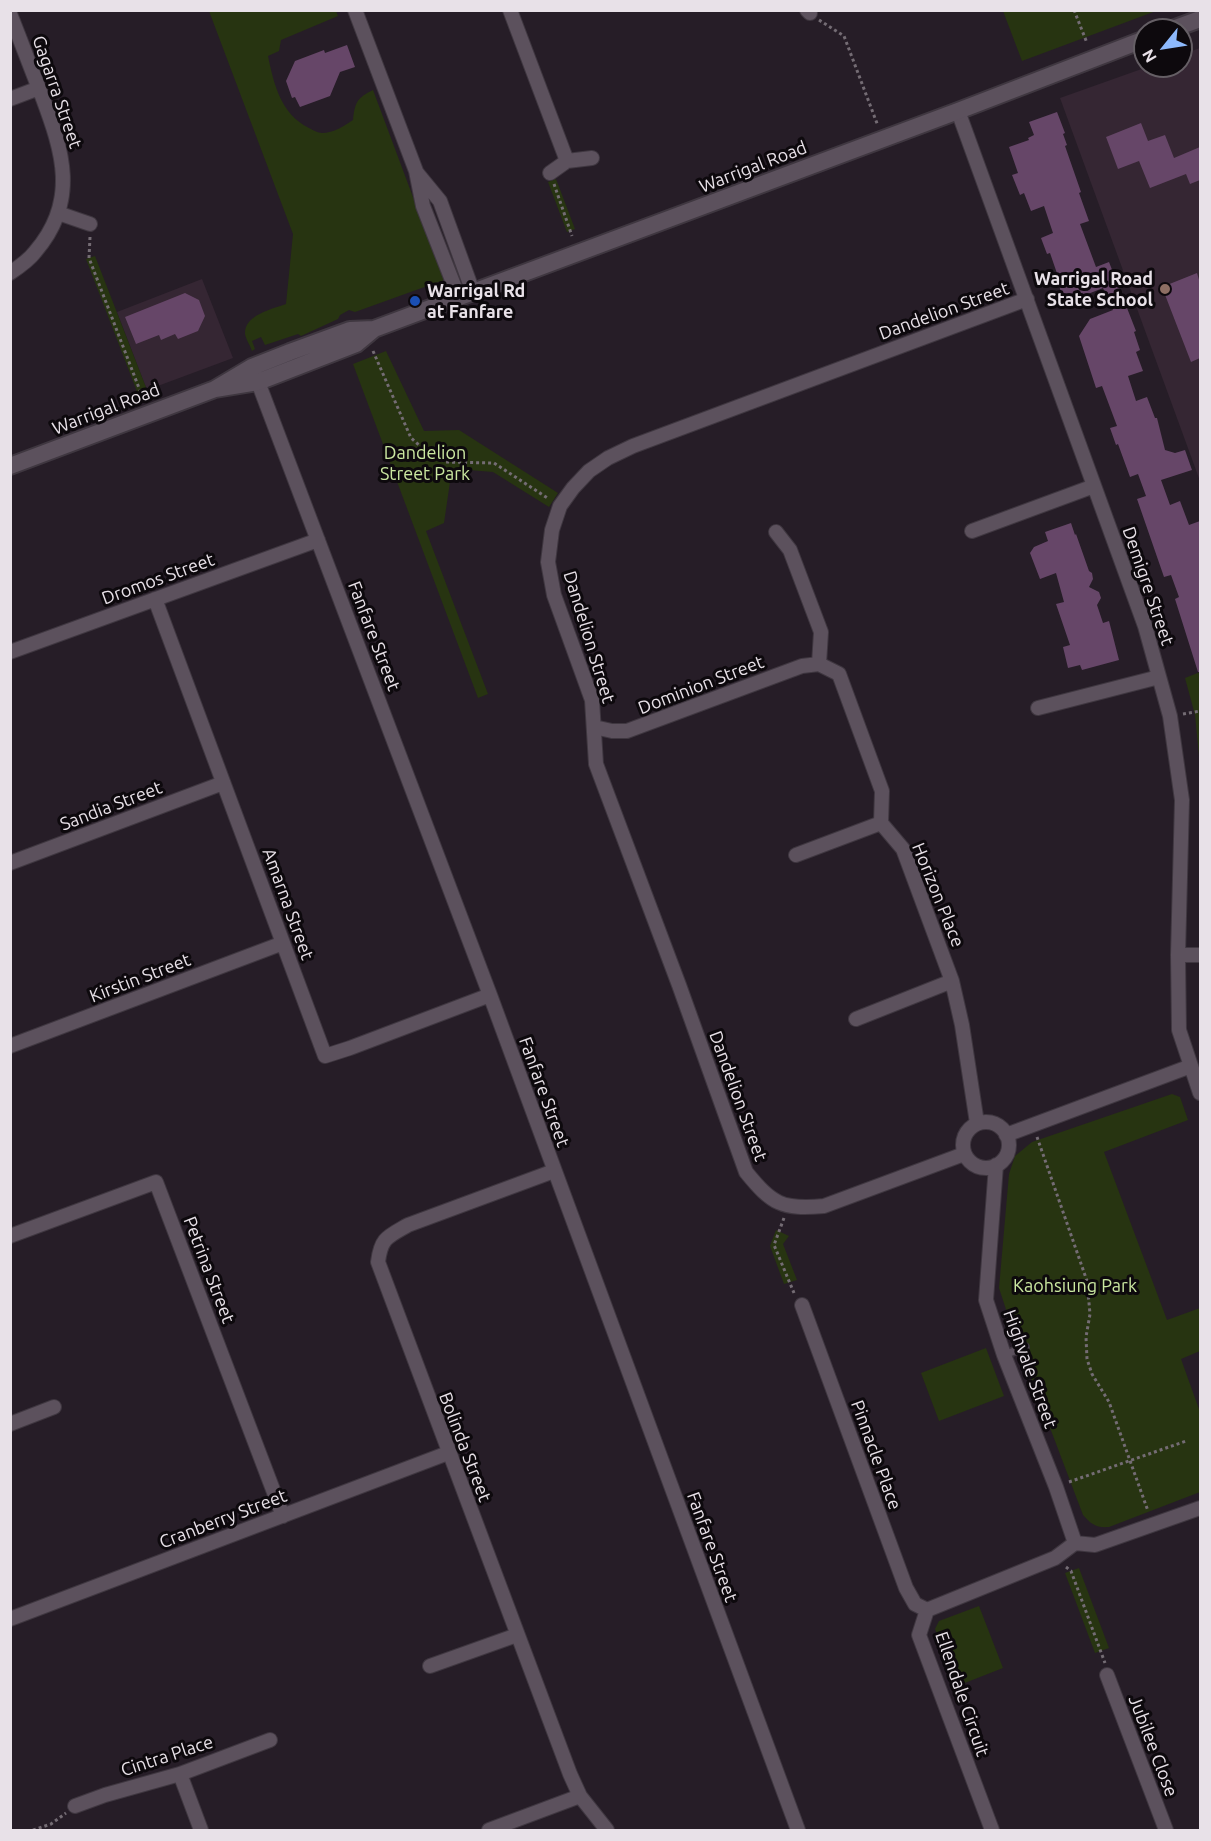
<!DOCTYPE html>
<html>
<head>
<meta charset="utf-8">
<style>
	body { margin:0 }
	#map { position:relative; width:1211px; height:1841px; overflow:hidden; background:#261d27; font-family:Ubuntu,sans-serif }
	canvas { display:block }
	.frame { position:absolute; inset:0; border:12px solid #e8e1e8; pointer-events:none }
	.north { position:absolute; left:1133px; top:18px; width:60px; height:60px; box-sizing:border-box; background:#0d090d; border:2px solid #655f65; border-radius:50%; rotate:240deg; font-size:16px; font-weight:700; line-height:24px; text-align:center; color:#e8e1e8 }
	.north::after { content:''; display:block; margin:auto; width:21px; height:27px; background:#8db9fc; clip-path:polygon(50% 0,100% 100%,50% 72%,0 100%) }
</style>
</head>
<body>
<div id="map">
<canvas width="1211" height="1841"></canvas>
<div class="frame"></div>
<div class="north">N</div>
</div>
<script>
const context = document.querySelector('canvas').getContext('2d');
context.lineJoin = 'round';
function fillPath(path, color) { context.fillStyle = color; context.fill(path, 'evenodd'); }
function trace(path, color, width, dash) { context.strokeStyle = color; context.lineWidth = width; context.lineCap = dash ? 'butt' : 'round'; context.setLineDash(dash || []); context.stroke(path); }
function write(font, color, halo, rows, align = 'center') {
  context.font = font + ' Ubuntu,sans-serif'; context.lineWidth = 6; context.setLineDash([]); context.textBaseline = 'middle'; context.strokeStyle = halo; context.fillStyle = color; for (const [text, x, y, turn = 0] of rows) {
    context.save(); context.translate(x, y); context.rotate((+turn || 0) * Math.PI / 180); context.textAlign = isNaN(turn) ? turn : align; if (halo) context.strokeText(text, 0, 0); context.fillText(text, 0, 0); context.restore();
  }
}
fillPath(new Path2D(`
	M 1200,48 L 1200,481 L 1060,98 L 1150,66 L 1181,66 L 1181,55 Z
	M 202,279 L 233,358 L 147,390 L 117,312 Z`), '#352633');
fillPath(new Path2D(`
	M 209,11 L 336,11 L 338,16 L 281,40 L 279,51 L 268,56 C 274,85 281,114 309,128 C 313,130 318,133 322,133 C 334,133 344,126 353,120 C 355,102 357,98 373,90 L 444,280 L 355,312 L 349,310 L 340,315 L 338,319 L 301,336 L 298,334 L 265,345 L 261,337 L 252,341 L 255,349 L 252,351 C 250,345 245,338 245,333 C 245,315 272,309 286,304 L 293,234 Z
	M 1003,11 L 1003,10 L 1156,11 L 1022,61 Z
	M 556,179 L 575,229 L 567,232 L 548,182 Z
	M 95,256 L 147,390 L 138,394 L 86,259 Z
	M 386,351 L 424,431 L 459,430 L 558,493 L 549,507 L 493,472 L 469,470 L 450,482 L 444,523 L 426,531 L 488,694 L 478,698 L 353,364 Z
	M 1200,672 L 1200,766 L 1195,715 L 1185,678 Z
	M 1172,1094 L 1180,1097 L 1188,1120 L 1104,1152 L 1167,1320 L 1200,1308 L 1200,1351 L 1181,1359 L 1200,1412 L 1200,1492 L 1109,1527 C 1096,1528 1091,1524 1083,1515 L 1024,1359 L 1027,1352 L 1023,1343 L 1015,1337 L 999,1288 L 1009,1174 L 1015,1156 L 1032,1142 Z
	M 776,1230 L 789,1236 L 783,1244 L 797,1280 L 784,1284 L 770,1246 Z
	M 986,1348 L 1004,1396 L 939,1421 L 921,1373 Z
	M 1079,1568 L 1109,1648 L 1095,1653 L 1065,1573 Z
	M 979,1606 L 1003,1668 L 957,1686 L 935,1629 L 939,1621 Z`), '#273411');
fillPath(new Path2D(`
	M 347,45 L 355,67 L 340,72 L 330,96 L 300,107 L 295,97 L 292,98 L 286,81 L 295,61 L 324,50 L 325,53 Z
	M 1057,112 L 1065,133 L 1063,134 L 1067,145 L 1065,146 L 1081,192 L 1079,193 L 1089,221 L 1080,224 L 1096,267 L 1109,262 L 1136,331 L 1134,332 L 1140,350 L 1136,352 L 1143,371 L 1128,376 L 1136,401 L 1147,397 L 1155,418 L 1157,418 L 1165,450 L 1175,453 L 1185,450 L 1192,470 L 1161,480 L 1170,505 L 1180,501 L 1189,525 L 1200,521 L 1200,672 L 1198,672 L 1175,599 L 1179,597 L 1171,575 L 1164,577 L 1137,499 L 1146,496 L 1138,474 L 1130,477 L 1118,444 L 1116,445 L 1110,428 L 1117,426 L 1102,386 L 1096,388 L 1079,336 L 1090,319 L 1113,310 L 1103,288 L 1065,303 L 1059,286 L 1061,285 L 1050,253 L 1047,254 L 1041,238 L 1053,233 L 1044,206 L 1031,211 L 1024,193 L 1020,195 L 1012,175 L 1018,173 L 1009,147 L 1029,140 L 1028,138 L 1034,135 L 1029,122 Z
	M 1141,123 L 1148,141 L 1165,135 L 1174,158 L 1200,147 L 1200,180 L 1190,184 L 1186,174 L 1150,188 L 1139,161 L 1118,169 L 1106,137 Z
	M 1197,273 L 1200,283 L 1200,358 L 1191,362 L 1162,287 Z
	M 185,293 L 199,300 L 205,316 L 198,331 L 178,339 L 175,334 L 161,340 L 159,335 L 136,344 L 125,317 Z
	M 1071,523 L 1075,535 L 1076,534 L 1089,571 L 1092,573 L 1093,579 L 1089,587 L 1099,592 L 1101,598 L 1097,605 L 1103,623 L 1109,621 L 1119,660 L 1082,670 L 1080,665 L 1068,668 L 1063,647 L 1070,645 L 1056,604 L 1064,602 L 1056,573 L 1040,579 L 1030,553 L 1034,547 L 1048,541 L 1045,532 Z`), '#664668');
const service = new Path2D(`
	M 1004,1355 L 1025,1347`);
const minor = new Path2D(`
	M 355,10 L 416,171 L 423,206 L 459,298
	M 510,10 L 567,161
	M 807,10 L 810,13
	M 10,14 C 21,41 31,69 42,96 C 63,152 79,201 35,252 C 29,260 19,267 10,273
	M 10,99 L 39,88
	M 958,111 L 1145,626 L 1170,716 L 1182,800 L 1178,955 L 1179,1030 L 1200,1093
	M 417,173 L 440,201 L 473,292
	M 550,173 L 567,161 L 592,158
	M 58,213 L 90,224
	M 255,374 L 490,995 L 798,1830
	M 972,531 L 1094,486
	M 776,532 L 790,550 L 821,632 L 819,664
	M 155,599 L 325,1056 L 350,1048 L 490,995
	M 10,652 L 318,540
	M 819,664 L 839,674 L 882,791 L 881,823 L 903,849 L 952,981 L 962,1025 L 977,1123
	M 1038,708 L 1159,677
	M 594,727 L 612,731 L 627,731 L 802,666 L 819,664
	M 796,855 L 881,823
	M 10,863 L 223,783
	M 1178,955 L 1200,955
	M 856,1019 L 952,981
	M 10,1046 L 283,943
	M963 1145a23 23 0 1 1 46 0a23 23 0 1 1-46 0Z
	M 1006,1135 L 1191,1066
	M 964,1154 L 824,1206 C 782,1210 772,1204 746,1172 L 679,985 L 596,764 L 592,700 L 554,595 L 548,562 L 552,530 L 560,506 L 573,488 L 589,471 L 608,458 L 633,446 L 1027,299
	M 996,1165 L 986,1300 L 1004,1355 L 1056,1487 L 1075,1543
	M 554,1171 L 408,1225 C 387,1237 381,1238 378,1262 L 570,1774 L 580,1796 L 607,1830
	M 10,1236 L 156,1182 L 283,1516
	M 802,1305 L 906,1588 L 915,1604 L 927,1610
	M 10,1424 L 54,1407
	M 10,1619 L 448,1453
	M 430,1666 L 517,1635
	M 1107,1675 L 1166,1830
	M 180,1774 L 201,1830
	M 75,1806 L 105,1795 L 180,1774 L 270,1740
	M 489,1830 L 580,1796
	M 992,1830 L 919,1635 L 927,1610 L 1055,1558 L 1075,1543 L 1095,1545 L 1200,1508`);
const secondary = new Path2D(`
	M 1170,30 L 1200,19
	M 215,389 L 258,382 L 356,344 L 374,329 L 958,111 L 1145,39
	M 10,466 L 215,389 L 252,367 L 290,352 L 350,330 L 374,329`);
trace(service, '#3f3740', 10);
trace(minor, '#3f3740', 16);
trace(secondary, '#3f3740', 20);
trace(new Path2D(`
	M 1074,10 L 1087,43
	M 819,20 L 844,36 L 878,126
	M 554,184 L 572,236
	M 90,237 L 89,258 L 144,401
	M 373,351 L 411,438 L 430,455 L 446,462 L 494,463 L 549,499
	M 1183,714 L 1200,711
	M 1037,1137 L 1087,1281 L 1090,1314 L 1086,1337 L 1087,1359 L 1092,1374 L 1109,1402 L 1148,1511
	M 784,1218 L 774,1245 L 794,1293
	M 1069,1482 L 1186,1441
	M 1066,1567 L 1071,1571 L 1105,1663
	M 33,1830 L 51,1824 L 66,1813`), '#746c74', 3, [3, 3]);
trace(service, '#5c515d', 7);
trace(minor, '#5c515d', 14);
trace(secondary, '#5c515d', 16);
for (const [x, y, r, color] of [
	[1165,289,6,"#8d6e63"],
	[415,301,6,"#1a4fb4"]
]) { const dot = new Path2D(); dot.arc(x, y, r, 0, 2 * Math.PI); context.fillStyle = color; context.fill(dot); trace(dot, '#0d090d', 2); }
write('18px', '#e8e1e8', '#0d090d', [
	["Gagarra Street",57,92,71],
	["Warrigal Road",753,167,-21],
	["Dandelion Street",944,311,-20],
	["Warrigal Road",106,409,-21],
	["Dromos Street",158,579,-20],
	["Demigre Street",1148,586,71],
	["Fanfare Street",374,636,69],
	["Dandelion Street",589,637,73],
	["Dominion Street",701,685,-21],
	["Sandia Street",111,806,-21],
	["Horizon Place",938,895,68],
	["Amarna Street",288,904,70],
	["Kirstin Street",140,978,-21],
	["Fanfare Street",544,1092,70],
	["Dandelion Street",738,1096,70],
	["Petrina Street",209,1270,69],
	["Highvale Street",1030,1369,70],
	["Bolinda Street",465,1447,69],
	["Pinnacle Place",876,1455,70],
	["Cranberry Street",223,1519,-21],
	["Fanfare Street",712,1547,70],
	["Ellendale Circuit",962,1694,71],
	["Jubilee Close",1153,1746,69],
	["Cintra Place",167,1756,-18]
]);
write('bold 18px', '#e8e1e8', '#0d090d', [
	["Warrigal Road",1153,279],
	["State School",1153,300],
	["Warrigal Rd",427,291,"left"],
	["at Fanfare",427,312,"left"]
], 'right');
write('18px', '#cae7a0', '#0d090d', [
	["Dandelion",425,453],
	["Street Park",425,474],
	["Kaohsiung Park",1075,1286]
]);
</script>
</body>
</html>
